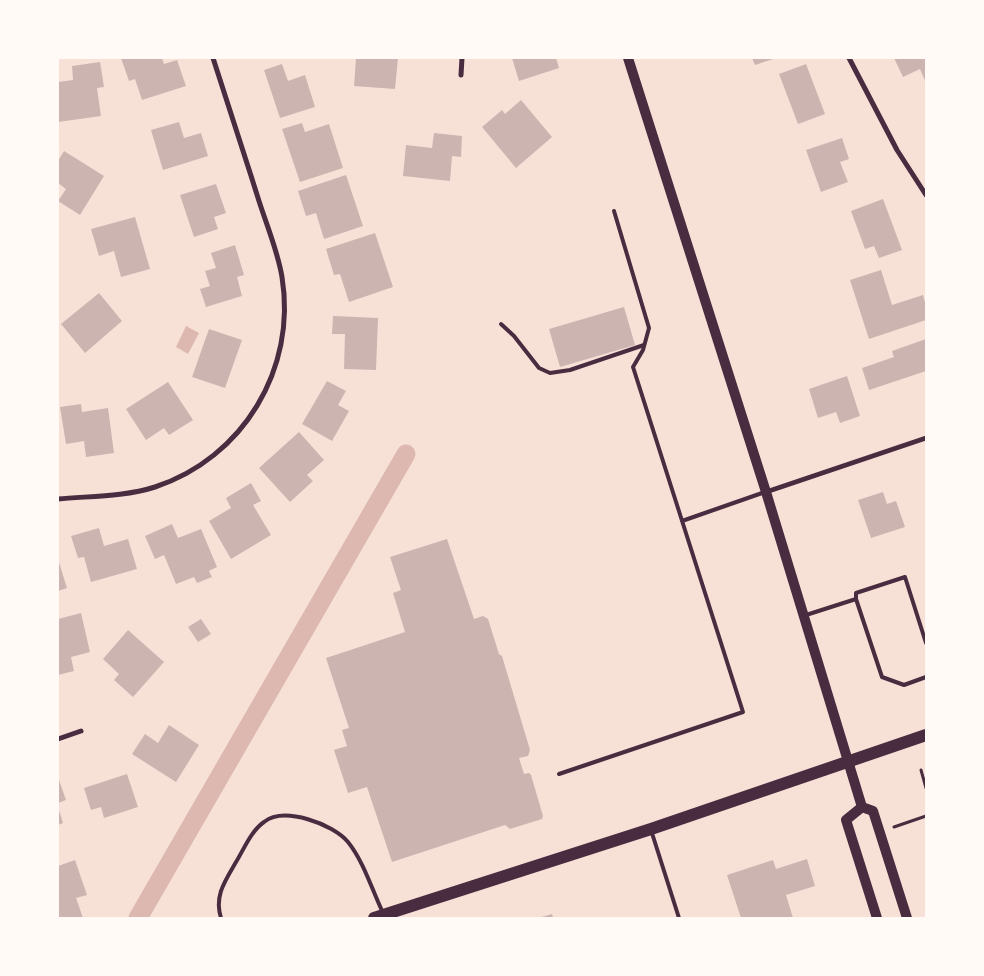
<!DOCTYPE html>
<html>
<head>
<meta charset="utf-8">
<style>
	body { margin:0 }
	#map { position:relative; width:984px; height:976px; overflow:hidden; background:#f7e1d7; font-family:Arial,sans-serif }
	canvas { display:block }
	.frame { position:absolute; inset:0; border:59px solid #fffaf5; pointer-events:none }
</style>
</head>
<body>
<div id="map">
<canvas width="984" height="976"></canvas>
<div class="frame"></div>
</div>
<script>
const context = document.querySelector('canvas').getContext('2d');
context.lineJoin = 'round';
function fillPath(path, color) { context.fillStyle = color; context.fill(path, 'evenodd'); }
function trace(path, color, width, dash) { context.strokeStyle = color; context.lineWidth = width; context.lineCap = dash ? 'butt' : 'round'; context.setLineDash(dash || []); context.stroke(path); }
fillPath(new Path2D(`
	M 186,326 L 199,333 L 188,354 L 176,347 Z`), '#dcb8b0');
trace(new Path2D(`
	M 138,918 L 406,454`), '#dcb8b0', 19);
fillPath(new Path2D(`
	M 121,58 L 162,58 L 164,64 L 177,60 L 186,86 L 142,100 L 135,79 L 129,81 Z
	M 356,58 L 398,58 L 395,89 L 354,86 Z
	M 512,58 L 556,58 L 559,68 L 519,81 Z
	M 752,58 L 776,58 L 755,65 Z
	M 894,58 L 926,58 L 926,83 L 920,69 L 903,77 Z
	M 100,62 L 104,87 L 97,88 L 101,116 L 58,122 L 58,82 L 73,80 L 72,66 Z
	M 282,64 L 288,81 L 305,75 L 315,107 L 280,118 L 264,70 Z
	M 806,64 L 825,114 L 798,124 L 779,74 Z
	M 521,100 L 552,137 L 516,168 L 482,127 L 502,110 L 505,114 Z
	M 179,122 L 184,138 L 201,133 L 208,156 L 163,170 L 151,130 Z
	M 302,123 L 305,132 L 329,124 L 343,168 L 300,182 L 282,129 Z
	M 434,133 L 462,136 L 461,157 L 452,156 L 450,181 L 403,176 L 406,145 L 432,148 Z
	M 842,138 L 849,159 L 840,162 L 848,182 L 821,192 L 806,150 Z
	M 64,151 L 104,176 L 80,215 L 58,201 L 66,189 L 58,183 L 58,161 Z
	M 346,175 L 363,226 L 324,239 L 316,213 L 306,216 L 298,191 Z
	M 216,184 L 226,213 L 214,217 L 218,229 L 194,237 L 180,195 Z
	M 883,199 L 902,250 L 879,258 L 874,246 L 865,249 L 851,211 Z
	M 135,217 L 150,269 L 121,277 L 114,251 L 99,256 L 91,229 Z
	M 375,233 L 393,287 L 349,302 L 340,274 L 334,275 L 326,249 Z
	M 235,245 L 244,275 L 237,277 L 242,296 L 206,307 L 200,289 L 210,286 L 205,271 L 216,268 L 211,253 Z
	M 881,270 L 892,305 L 923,295 L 926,306 L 926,320 L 869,339 L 850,280 Z
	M 99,293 L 122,321 L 85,353 L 61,324 Z
	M 624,307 L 635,345 L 560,367 L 549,329 Z
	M 333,316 L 378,318 L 376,370 L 344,369 L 345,334 L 332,334 Z
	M 209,329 L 242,340 L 225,388 L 192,377 Z
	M 926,339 L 926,371 L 869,390 L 862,368 L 894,357 L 892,351 Z
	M 847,376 L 860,416 L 840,423 L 836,412 L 818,418 L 809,389 Z
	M 327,381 L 346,391 L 338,405 L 349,411 L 332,441 L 302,424 Z
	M 168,382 L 193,420 L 169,435 L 164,428 L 146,440 L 126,409 Z
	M 81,404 L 82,412 L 108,408 L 114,453 L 86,457 L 84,441 L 66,444 L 60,407 Z
	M 299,432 L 324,460 L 307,475 L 313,481 L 290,502 L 259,468 Z
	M 251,483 L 261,501 L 253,505 L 271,535 L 231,559 L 209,521 L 231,508 L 226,498 Z
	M 883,492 L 887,504 L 896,501 L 905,527 L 871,538 L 858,500 Z
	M 172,524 L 178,538 L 201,529 L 217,567 L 209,571 L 212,577 L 197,583 L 194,577 L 176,584 L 164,555 L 155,559 L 145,536 Z
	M 99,528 L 104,546 L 128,539 L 137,569 L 91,582 L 84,557 L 78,558 L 71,536 Z
	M 447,539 L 474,619 L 483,616 L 488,619 L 499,654 L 502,656 L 530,750 L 528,756 L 519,758 L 524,774 L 529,773 L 531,775 L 543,816 L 542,819 L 510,829 L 505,825 L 392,862 L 367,787 L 348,793 L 334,750 L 347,746 L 342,730 L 349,728 L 326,658 L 405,632 L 393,593 L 401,590 L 390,557 Z
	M 58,559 L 67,588 L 58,591 Z
	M 81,613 L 90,652 L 71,657 L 74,671 L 58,675 L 58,619 Z
	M 201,619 L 211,634 L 198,642 L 188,627 Z
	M 128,630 L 164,662 L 133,697 L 114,680 L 119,674 L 103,659 Z
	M 169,725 L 199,745 L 176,782 L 132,754 L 145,734 L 158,743 Z
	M 127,774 L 138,807 L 104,818 L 101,807 L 91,810 L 84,788 Z
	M 59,780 L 66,800 L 58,803 L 58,781 Z
	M 58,807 L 63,823 L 58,825 Z
	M 807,859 L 815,886 L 786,895 L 793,918 L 741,918 L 727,875 L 773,860 L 776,869 Z
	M 75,860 L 87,895 L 76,898 L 83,918 L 58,918 L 58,866 Z
	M 552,914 L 553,918 L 538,918 Z`), '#ccb4b1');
trace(new Path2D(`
	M 921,770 L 926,788
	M 894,827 L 926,816`), '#4a2c40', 3);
trace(new Path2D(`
	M 501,324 L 514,336 L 539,368 L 550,373 L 570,370 L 644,345
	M 682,521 L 765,492
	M 856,599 L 882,677 L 904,685 L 926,677
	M 806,615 L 856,599 L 856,593 L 905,577 L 926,643
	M 559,774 L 743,712 L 633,367 L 643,350 L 649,328 L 614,211
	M 651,830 L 679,918
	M 221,918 C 214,896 225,881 236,862 C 244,849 251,831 264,822 C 284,806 333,824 348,842 C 364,862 372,890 383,913`), '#4a2c40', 4);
trace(new Path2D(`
	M 849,58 L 897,150 L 926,195
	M 461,75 L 462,58
	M 766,492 L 926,438
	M 58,499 C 89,496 124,497 155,487 C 243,458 297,369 282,277 C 278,252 267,226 259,201 C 244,153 228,105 213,58
	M 58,739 L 81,731`), '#4a2c40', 5);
trace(new Path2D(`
	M 628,58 L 766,492 L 862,807
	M 862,807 L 873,811 L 907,918
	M 862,807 L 846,820 L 877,918`), '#4a2c40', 10);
trace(new Path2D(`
	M 374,918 L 651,829 L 926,735`), '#4a2c40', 12);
</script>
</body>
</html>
